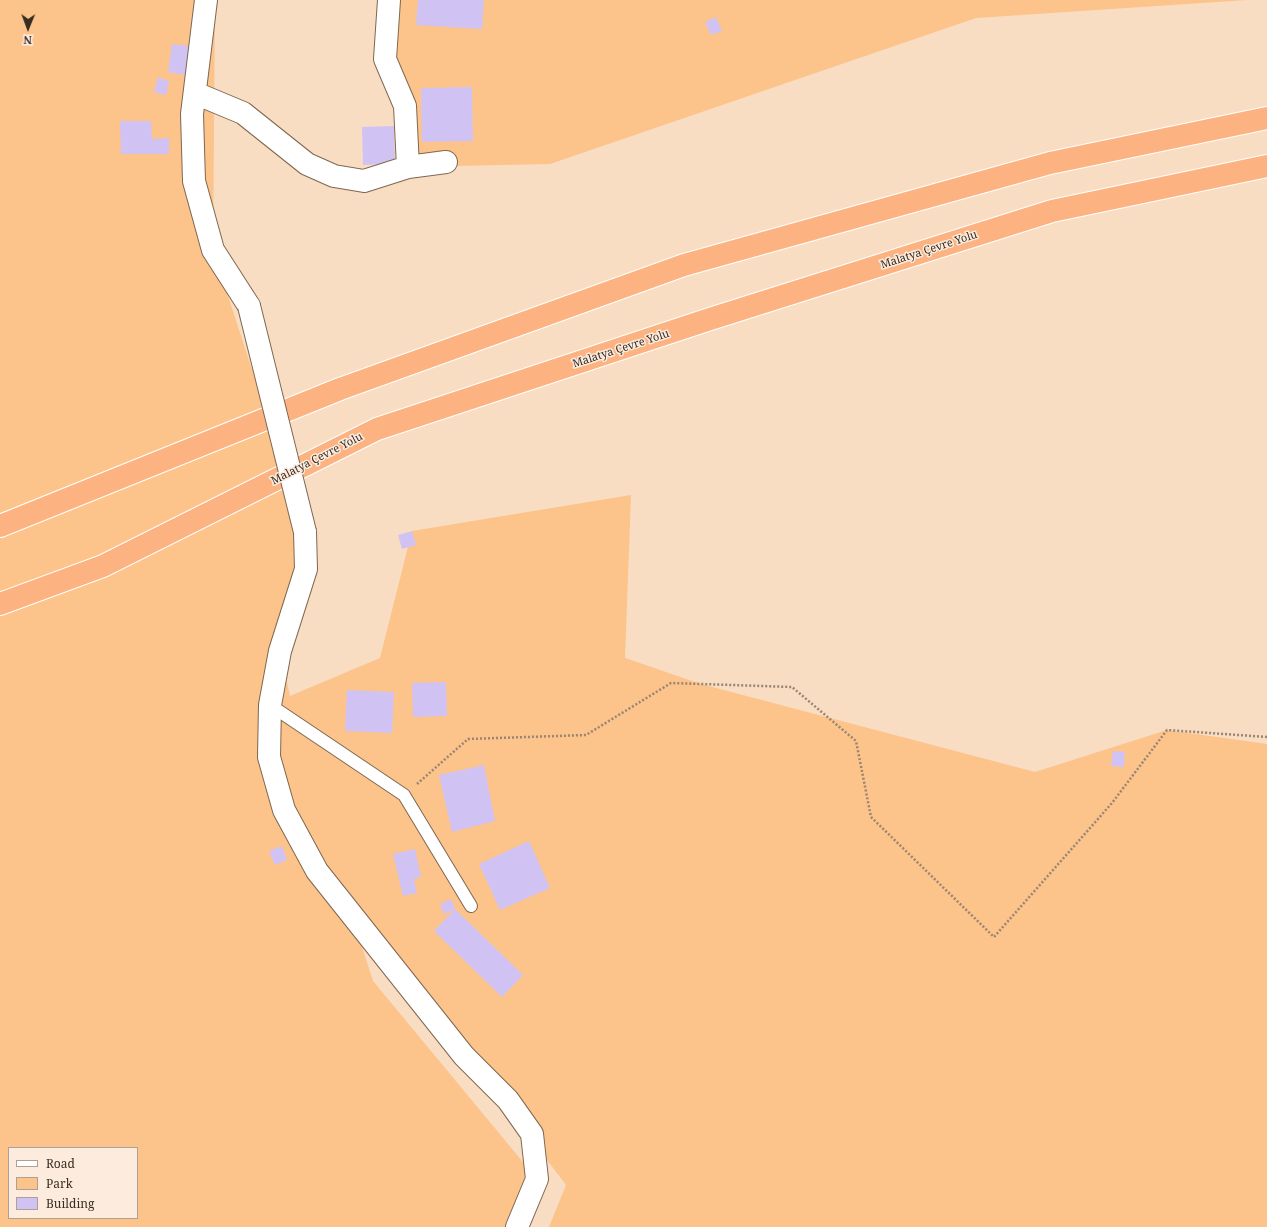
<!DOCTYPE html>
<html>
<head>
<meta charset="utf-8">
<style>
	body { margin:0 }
	#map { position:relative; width:1267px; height:1227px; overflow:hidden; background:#f8ddc3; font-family:"Noto Serif",serif }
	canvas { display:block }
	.legend { position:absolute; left:8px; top:1147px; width:130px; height:72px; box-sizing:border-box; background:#fdecdd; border:1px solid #aea093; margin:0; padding:5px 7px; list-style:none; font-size:12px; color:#372d23 }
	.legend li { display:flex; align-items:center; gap:8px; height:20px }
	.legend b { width:20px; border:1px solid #aea093 }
	.north { position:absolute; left:8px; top:8px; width:40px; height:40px; -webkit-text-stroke:3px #fdecdd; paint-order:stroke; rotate:181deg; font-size:11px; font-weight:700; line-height:16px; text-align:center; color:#372d23 }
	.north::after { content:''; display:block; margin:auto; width:14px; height:18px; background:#372d23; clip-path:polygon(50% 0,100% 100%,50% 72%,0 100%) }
</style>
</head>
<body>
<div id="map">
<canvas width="1267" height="1227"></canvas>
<ul class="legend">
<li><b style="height:5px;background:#fff"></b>Road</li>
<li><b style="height:11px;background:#fcc38b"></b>Park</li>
<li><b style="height:11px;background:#d0c3f4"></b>Building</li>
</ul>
<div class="north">N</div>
</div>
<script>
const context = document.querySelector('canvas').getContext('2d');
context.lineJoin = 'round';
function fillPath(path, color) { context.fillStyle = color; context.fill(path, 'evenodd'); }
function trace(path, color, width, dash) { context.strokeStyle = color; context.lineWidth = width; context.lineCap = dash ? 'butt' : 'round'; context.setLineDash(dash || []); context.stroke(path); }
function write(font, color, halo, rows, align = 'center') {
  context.font = font + ' "Noto Serif",serif'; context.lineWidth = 3; context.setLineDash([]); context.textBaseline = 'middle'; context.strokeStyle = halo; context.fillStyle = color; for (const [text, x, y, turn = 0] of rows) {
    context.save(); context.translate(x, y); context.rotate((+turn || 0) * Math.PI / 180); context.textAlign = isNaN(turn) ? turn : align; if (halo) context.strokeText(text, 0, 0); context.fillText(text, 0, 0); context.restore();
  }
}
fillPath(new Path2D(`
	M 0,0 L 215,0 L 213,250 L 305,532 L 280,651 L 290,696 L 380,658 L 412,531 L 631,495 L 625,658 L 701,684 L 1035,772 L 1167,730 L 1267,744 L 1267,1227 L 549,1227 L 566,1185 L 344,891 L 373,981 L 537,1179 L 515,1227 L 0,1227 ZM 9,1148 L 137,1148 L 137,1218 L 9,1218 Z
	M 389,0 L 1247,0 L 976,18 L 550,164 L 408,167 Z`), '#fcc38b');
fillPath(new Path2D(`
	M 418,0 L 484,0 L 482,29 L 416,25 Z
	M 716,17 L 722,31 L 711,35 L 705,22 Z
	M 172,44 L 189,46 L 185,75 L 168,72 Z
	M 158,77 L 169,81 L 166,95 L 154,92 Z
	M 472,87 L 473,141 L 422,142 L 421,88 Z
	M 120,121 L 151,121 L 152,139 L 169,138 L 169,154 L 121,154 Z
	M 394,126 L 395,164 L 363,165 L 362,127 Z
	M 412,531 L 416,545 L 402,549 L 398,535 Z
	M 446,682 L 447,716 L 413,717 L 412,683 Z
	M 347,690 L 394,692 L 392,733 L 345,731 Z
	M 1113,751 L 1125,752 L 1124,767 L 1111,766 Z
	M 484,765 L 495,821 L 452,832 L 439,775 Z
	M 529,841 L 550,888 L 500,910 L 479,864 Z
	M 282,846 L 287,860 L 275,865 L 269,851 Z
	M 415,849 L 421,877 L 414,879 L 417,893 L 403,896 L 393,854 Z
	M 451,899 L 455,909 L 523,975 L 502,997 L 434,931 L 454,910 L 444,914 L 440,904 Z`), '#d0c3f4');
const lane = new Path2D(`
	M 270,705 L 404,795 L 471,906`);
const street = new Path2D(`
	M 206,0 L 192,114 L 194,181 L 213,250 L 249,306
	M 389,0 L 385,59 L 405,106 L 408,167
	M 195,93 L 243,113 L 307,164 L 334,176 L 364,181 L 408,167 L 446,162
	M 305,532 L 306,569 L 280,651 L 270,705 L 269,757 L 284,810 L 317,871 L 464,1056 L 508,1100 L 532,1134 L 537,1179 L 517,1227`);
const highway = new Path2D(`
	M 0,526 L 340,389 L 684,265 L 1050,163 L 1267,118
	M 0,604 L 103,566 L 377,429 L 710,319 L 1052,211 L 1267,166`);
trace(lane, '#7f6750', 14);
trace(street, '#7f6750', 24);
trace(highway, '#fff', 24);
trace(new Path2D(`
	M 417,784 L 468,739 L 586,735 L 671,683 L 792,687 L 856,741 L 871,817 L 994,937 L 1112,803 L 1167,730 L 1267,737`), '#988573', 2.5, [2, 2]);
trace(lane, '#fff', 12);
trace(street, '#fff', 22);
trace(highway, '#fdb381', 22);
const streetBridge = new Path2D(`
	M 249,306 L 305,532`);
trace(streetBridge, '#7f6750', 24, []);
trace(streetBridge, '#fff', 22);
write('11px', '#372d23', '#fdecdd', [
	["Malatya Çevre Yolu",929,250,-18],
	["Malatya Çevre Yolu",621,349,-18],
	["Malatya Çevre Yolu",317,459,-27]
]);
</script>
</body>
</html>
